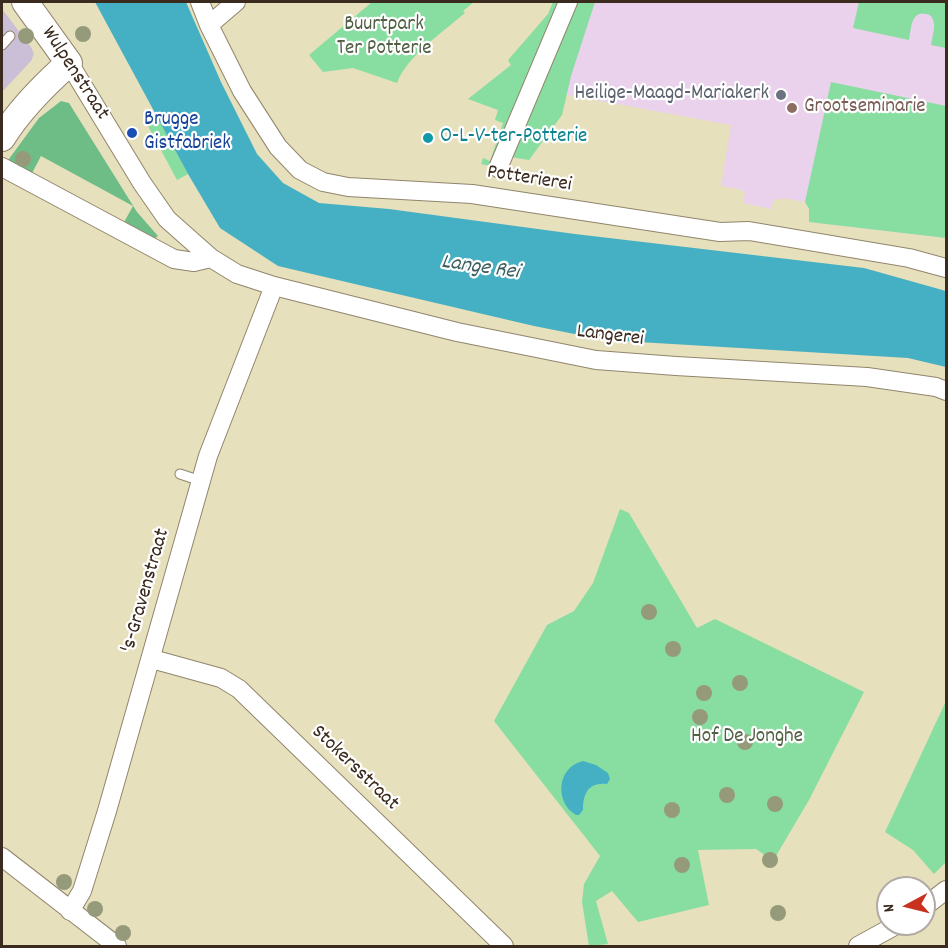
<!DOCTYPE html>
<html>
<head>
<meta charset="utf-8">
<style>
	body { margin:0 }
	#map { position:relative; width:948px; height:948px; overflow:hidden; background:#e7e0bc; font-family:Dekko,sans-serif }
	canvas { display:block }
	.frame { position:absolute; inset:0; border:3px solid #3b2a1e; pointer-events:none }
	.north { position:absolute; left:876px; top:876px; width:60px; height:60px; box-sizing:border-box; background:#fff; border:2px solid #b1aaa5; border-radius:50%; rotate:263deg; font-size:16px; font-weight:700; line-height:24px; text-align:center; color:#3b2a1e }
	.north::after { content:''; display:block; margin:auto; width:21px; height:27px; background:#c8321e; clip-path:polygon(50% 0,100% 100%,50% 72%,0 100%) }
</style>
</head>
<body>
<div id="map">
<canvas width="948" height="948"></canvas>
<div class="frame"></div>
<div class="north">N</div>
</div>
<script>
const context = document.querySelector('canvas').getContext('2d');
context.lineJoin = 'round';
function fillPath(path, color) { context.fillStyle = color; context.fill(path, 'evenodd'); }
function trace(path, color, width, dash) { context.strokeStyle = color; context.lineWidth = width; context.lineCap = dash ? 'butt' : 'round'; context.setLineDash(dash || []); context.stroke(path); }
function write(font, color, halo, rows, align = 'center') {
  context.font = font + ' Dekko,sans-serif'; context.lineWidth = 4.5; context.setLineDash([]); context.textBaseline = 'middle'; context.strokeStyle = halo; context.fillStyle = color; for (const [text, x, y, turn = 0] of rows) {
    context.save(); context.translate(x, y); context.rotate((+turn || 0) * Math.PI / 180); context.textAlign = isNaN(turn) ? turn : align; if (halo) context.strokeText(text, 0, 0); context.fillText(text, 0, 0); context.restore();
  }
}
fillPath(new Path2D(`
	M 562,2 L 946,2 L 946,238 L 809,222 L 809,209 L 805,202 L 782,198 L 780,200 L 774,199 L 771,209 L 743,203 L 745,192 L 738,189 L 721,186 L 731,125 L 546,91 Z`), '#ead1ec');
fillPath(new Path2D(`
	M 2,9 L 31,47 L 34,54 L 31,61 L 2,92 Z`), '#cabfd6');
fillPath(new Path2D(`
	M 372,2 L 474,2 L 463,11 L 465,13 C 443,32 407,56 397,83 L 353,68 L 323,72 L 309,55 Z
	M 553,2 L 595,2 L 571,76 L 562,115 L 529,160 L 510,157 L 504,169 L 481,164 L 483,158 L 490,161 L 503,123 L 495,120 L 498,110 L 468,99 L 511,65 L 508,60 L 548,14 Z
	M 859,2 L 946,2 L 946,48 L 931,45 C 932,38 936,26 933,20 C 932,16 929,14 926,14 C 911,10 911,30 909,40 L 853,28 Z
	M 831,82 L 946,106 L 946,238 L 809,222 L 809,209 L 805,202 Z
	M 159,119 L 188,174 L 177,180 L 148,126 Z
	M 620,509 L 629,513 L 697,628 L 715,619 L 864,692 L 809,800 L 773,861 L 756,849 L 698,850 L 709,905 L 638,922 L 612,891 L 596,901 L 608,944 L 589,946 L 582,902 L 584,884 L 600,856 L 494,721 L 547,625 L 574,611 L 593,583 Z
	M 946,701 L 946,862 L 934,874 L 913,850 L 885,832 Z`), '#88dea1');
fillPath(new Path2D(`
	M 61,101 L 69,103 L 137,212 L 158,236 L 154,239 L 123,224 L 133,206 L 41,156 L 30,177 L 6,163 L 39,118 Z`), '#6ebd87');
fillPath(new Path2D(`
	M 95,2 L 186,2 L 221,82 L 257,154 L 283,183 L 319,203 L 389,209 L 575,234 L 864,268 L 946,291 L 946,367 L 908,358 L 605,340 L 534,326 L 278,266 L 220,228 L 188,174 Z
	M 583,761 L 596,765 L 608,773 L 610,779 L 607,784 C 588,782 583,794 583,810 L 579,815 L 576,815 C 554,802 557,767 583,761 Z`), '#45b0c3');
const lane = new Path2D(`
	M 2,45 L 10,36
	M 180,474 L 201,481`);
const street = new Path2D(`
	M 200,2 L 209,25 L 242,91 L 278,147 L 300,170 L 323,182 L 348,187 L 472,194 L 720,232 L 749,231 L 909,258 L 946,268
	M 209,25 L 236,2
	M 69,63 L 142,183 L 167,219 L 211,258 L 237,274 L 274,286 L 457,332 L 596,360 L 676,366 L 867,377 L 936,387 L 946,391
	M 2,167 L 174,259 L 194,262 L 211,258
	M 498,168 L 568,2
	M 152,659 L 221,678 L 239,689 L 504,946
	M 2,857 L 117,946
	M 924,907 L 946,890
	M 70,911 L 82,891 L 107,811 L 208,456 L 274,286
	M 858,946 L 898,924`);
const secondary = new Path2D(`
	M 2,138 C 20,109 43,86 69,63 L 25,2`);
trace(lane, '#91856d', 11);
trace(street, '#91856d', 20);
trace(secondary, '#91856d', 28);
trace(lane, '#fff', 9);
trace(street, '#fff', 18);
trace(secondary, '#fff', 26);
context.fillStyle = '#959a7b';
for (const [x, y] of [
	[83,34],
	[26,36],
	[23,159],
	[649,612],
	[673,649],
	[740,683],
	[704,693],
	[700,717],
	[745,742],
	[727,795],
	[775,804],
	[672,810],
	[770,860],
	[682,865],
	[64,882],
	[95,909],
	[778,913],
	[123,933]
]) { context.beginPath(); context.arc(x, y, 8, 0, 2 * Math.PI); context.fill(); }
for (const [x, y, r, color] of [
	[781,95,6,"#6b7280"],
	[792,108,6,"#8d6e63"],
	[132,133,6,"#1a4fb4"],
	[428,138,6,"#0f9aa8"]
]) { const dot = new Path2D(); dot.arc(x, y, r, 0, 2 * Math.PI); context.fillStyle = color; context.fill(dot); trace(dot, '#fff', 2); }
write('21px', '#526045', '#fff', [
	["Buurtpark",384,26],
	["Ter Potterie",384,50],
	["Hof De Jonghe",747,738]
]);
write('21px', '#3b2a1e', '#fff', [
	["Wulpenstraat",74,74,57],
	["Potterierei",529,180,9],
	["Langerei",610,337,7],
	["'s-Gravenstraat",147,591,-74],
	["Stokersstraat",354,769,44]
]);
write('21px', '#5b616d', '#fff', [
	["Heilige-Maagd-Mariakerk",769,95]
], 'right');
write('21px', '#785e54', '#fff', [
	["Grootseminarie",804,108]
], 'left');
write('21px', '#164399', '#fff', [
	["Brugge",144,121],
	["Gistfabriek",144,145]
], 'left');
write('21px', '#0d838f', '#fff', [
	["O-L-V-ter-Potterie",440,138]
], 'left');
write('italic 22px', '#3f6060', '#fff', [
	["Lange Rei",480,269,8]
]);
</script>
</body>
</html>
